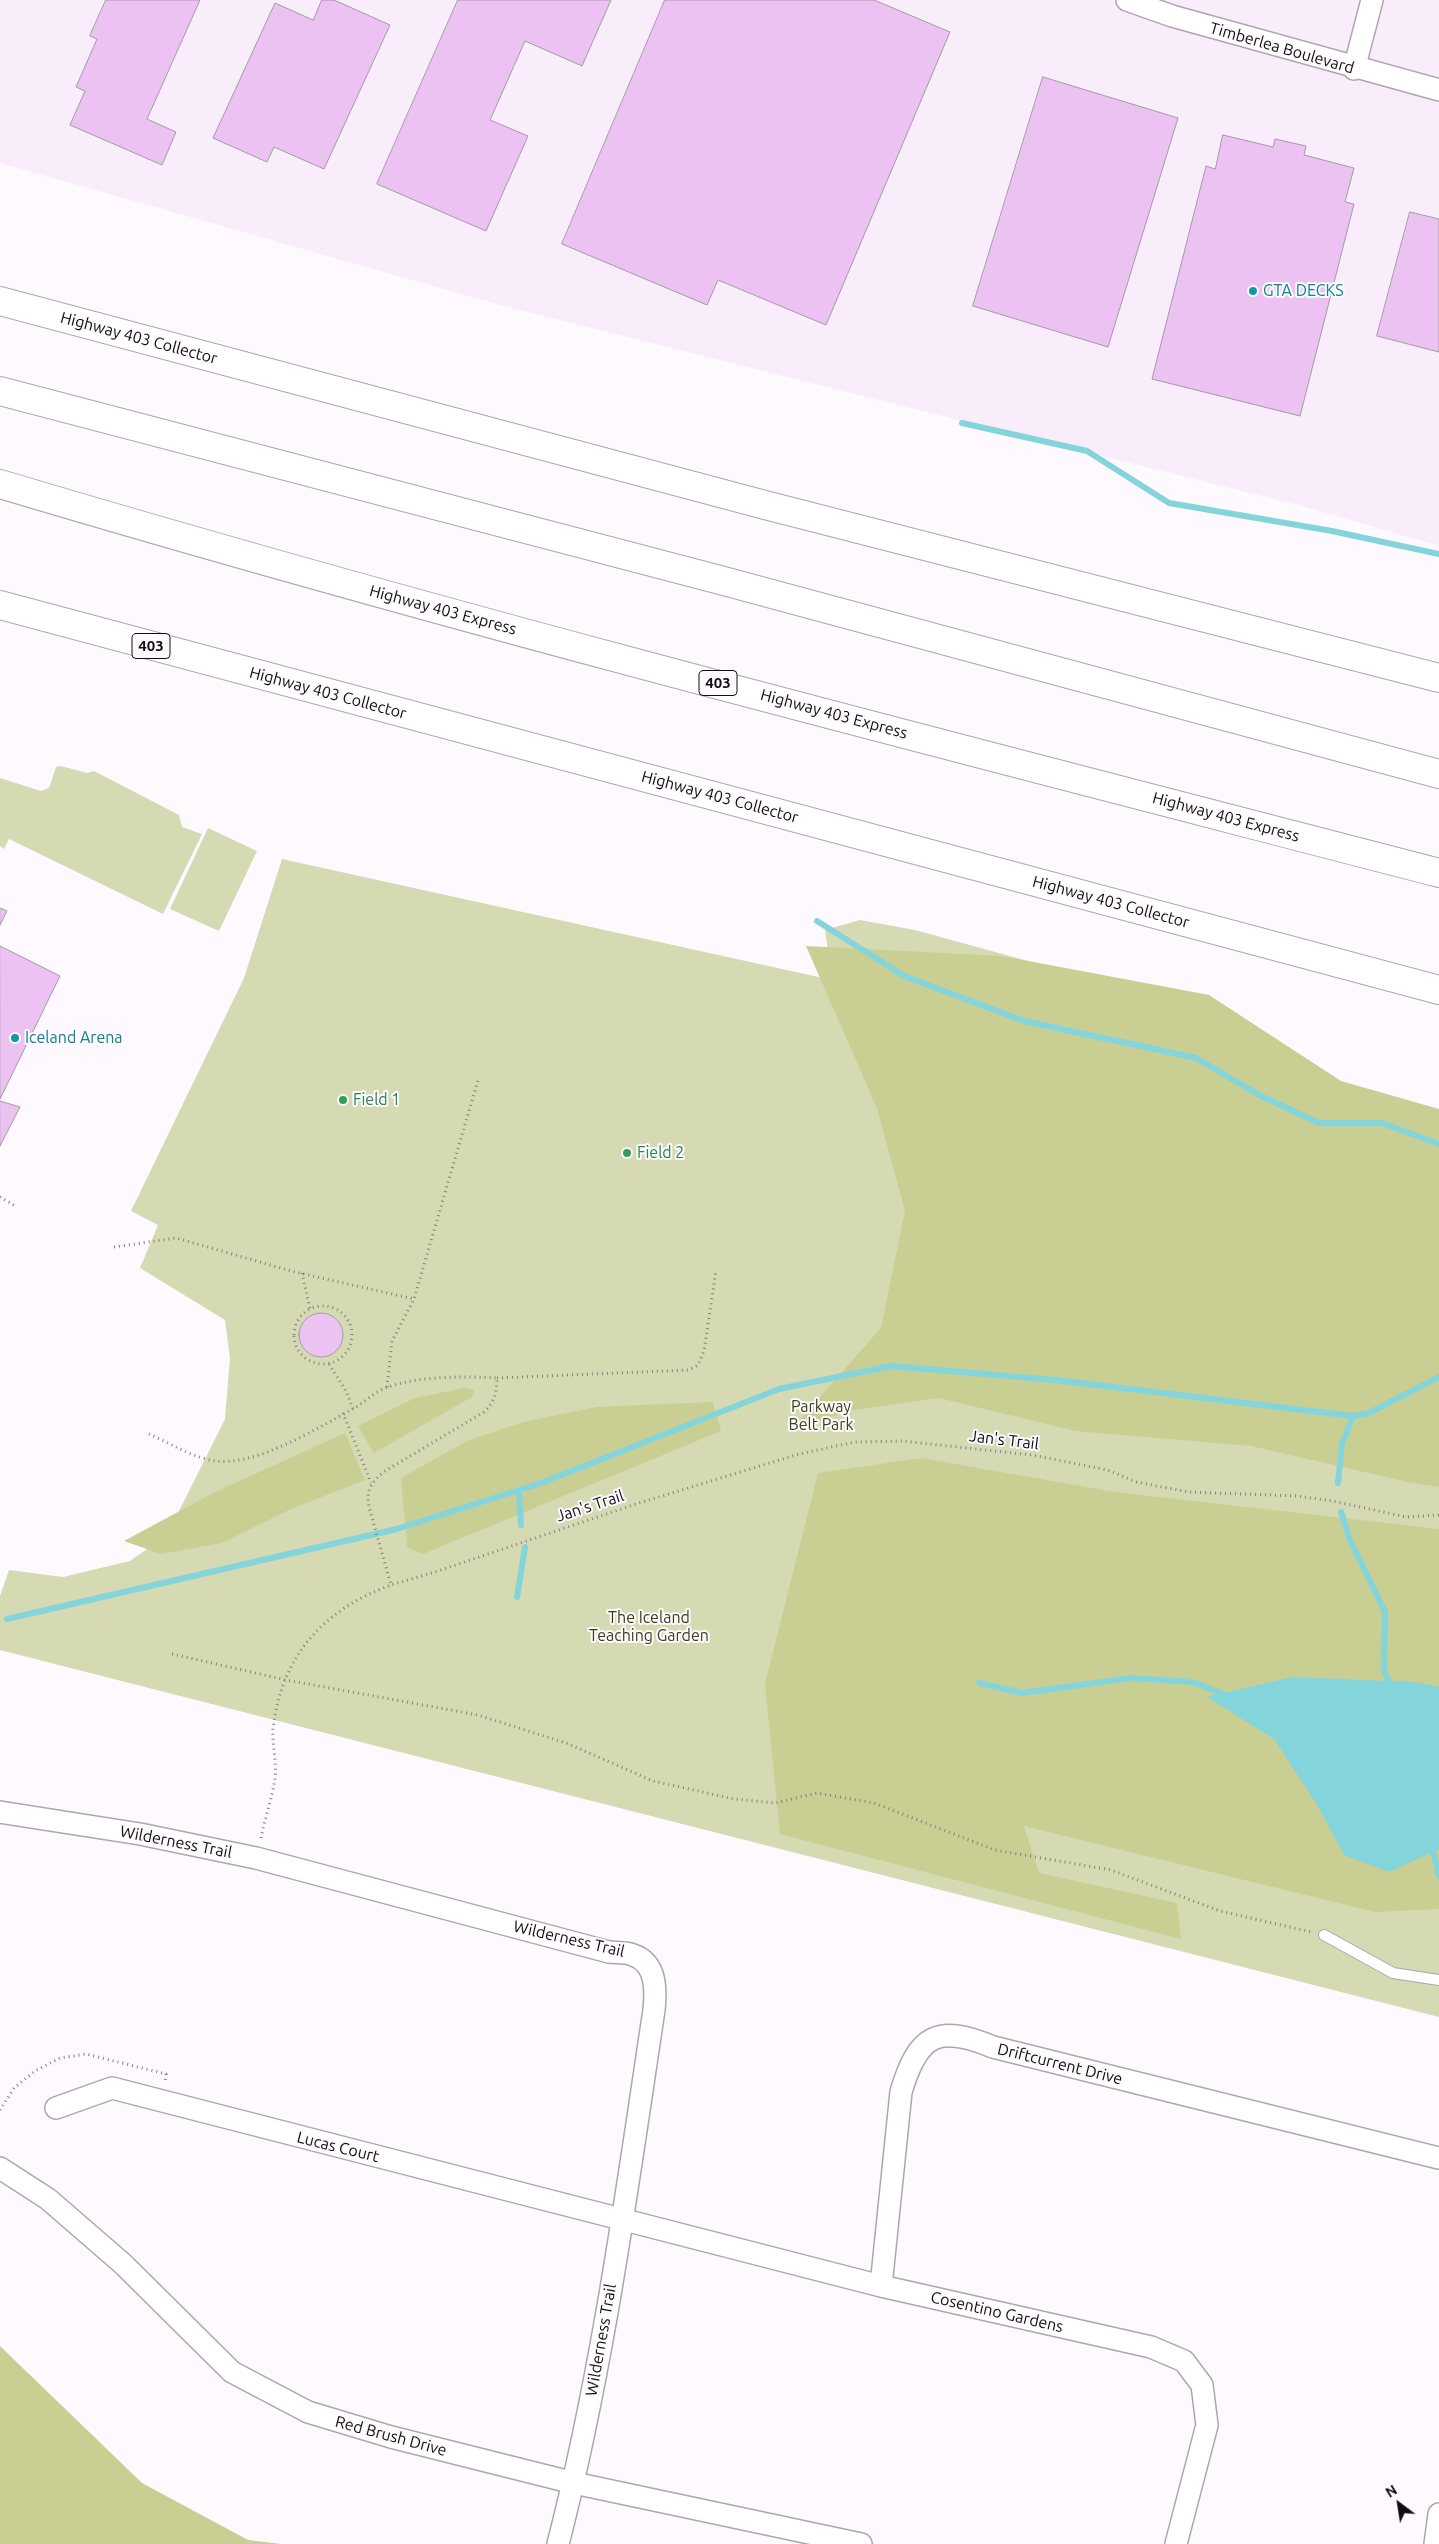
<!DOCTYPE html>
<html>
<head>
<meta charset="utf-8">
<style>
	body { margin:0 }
	#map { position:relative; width:1439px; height:2544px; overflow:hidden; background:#fef9fe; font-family:Ubuntu,sans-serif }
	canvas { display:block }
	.north { position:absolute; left:1374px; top:2479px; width:50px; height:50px; -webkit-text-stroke:4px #fef9fe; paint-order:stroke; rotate:329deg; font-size:14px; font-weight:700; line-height:20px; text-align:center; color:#100d10 }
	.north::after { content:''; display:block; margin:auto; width:18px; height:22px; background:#100d10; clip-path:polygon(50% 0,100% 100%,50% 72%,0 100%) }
</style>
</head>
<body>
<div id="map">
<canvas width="1439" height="2544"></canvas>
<div class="north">N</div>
</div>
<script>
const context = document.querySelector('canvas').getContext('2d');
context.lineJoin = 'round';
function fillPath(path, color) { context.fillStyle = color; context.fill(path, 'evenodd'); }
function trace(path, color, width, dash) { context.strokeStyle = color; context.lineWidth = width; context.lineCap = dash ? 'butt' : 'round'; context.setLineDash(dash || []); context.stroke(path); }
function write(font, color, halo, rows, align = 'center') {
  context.font = font + ' Ubuntu,sans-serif'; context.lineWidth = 4; context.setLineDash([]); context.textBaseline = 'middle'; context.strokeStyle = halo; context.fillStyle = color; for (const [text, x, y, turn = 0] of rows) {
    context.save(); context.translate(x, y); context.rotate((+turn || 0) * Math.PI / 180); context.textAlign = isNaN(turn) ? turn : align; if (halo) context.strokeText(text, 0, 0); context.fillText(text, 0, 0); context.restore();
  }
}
fillPath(new Path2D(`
	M 0,0 L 1439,0 L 1439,546 L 1302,506 L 507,307 L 0,163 Z`), '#f9edfc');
fillPath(new Path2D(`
	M 61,766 L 87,773 L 94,771 L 179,815 L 182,827 L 202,834 L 163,914 L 9,839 L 4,849 L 0,846 L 0,778 L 41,791 L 49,788 L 56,767 Z
	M 208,828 L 257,851 L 219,931 L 170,909 Z
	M 282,859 L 832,980 L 825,930 L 860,920 L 915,930 L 1068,972 L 1439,1147 L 1439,2017 L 0,1650 L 0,1596 L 9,1570 L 63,1577 L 130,1561 L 167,1535 L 225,1419 L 230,1358 L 225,1320 L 140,1268 L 158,1225 L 131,1211 L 244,978 Z`), '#d5dab2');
fillPath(new Path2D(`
	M 806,946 L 1002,956 L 1209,995 L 1341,1081 L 1439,1109 L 1439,1487 L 1408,1482 L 1251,1446 L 1075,1431 L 939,1398 L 853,1410 L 792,1429 L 881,1328 L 905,1211 L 877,1108 Z
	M 464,1388 L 474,1390 L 472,1397 L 374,1453 L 358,1426 L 415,1398 Z
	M 713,1402 L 721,1431 L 423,1554 L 407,1547 L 401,1478 L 469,1440 L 523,1422 L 597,1407 Z
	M 345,1433 L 365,1480 L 291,1509 L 222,1543 L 161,1554 L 124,1541 L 213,1493 Z
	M 921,1458 L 1115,1492 L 1439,1529 L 1439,1909 L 1375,1912 L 1024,1826 L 1039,1873 L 1177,1903 L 1181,1939 L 780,1834 L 765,1684 L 818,1473 Z
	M 0,2346 L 142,2483 L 248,2540 L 281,2544 L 0,2544 Z`), '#c9cf93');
fillPath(new Path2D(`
	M 1293,1677 L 1415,1682 L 1439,1687 L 1439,1849 L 1389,1872 L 1344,1855 L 1318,1806 L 1274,1739 L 1207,1697 Z`), '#83d4db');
trace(new Path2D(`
	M 962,423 L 1087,451 L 1169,503 L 1332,531 L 1439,554
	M 817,921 L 904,976 L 1024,1021 L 1196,1058 L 1259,1095 L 1319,1123 L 1382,1123 L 1439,1144
	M 1338,1483 L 1342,1444 L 1353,1416
	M 519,1490 L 521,1525
	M 1341,1512 L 1350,1540 L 1385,1612 L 1384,1670 L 1391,1687
	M 517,1597 L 525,1547
	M 7,1619 L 397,1529 L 541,1483 L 779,1389 L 891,1366 L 1055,1380 L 1353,1416 L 1367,1414 L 1439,1377
	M 979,1683 L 1022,1693 L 1131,1678 L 1193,1682 L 1228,1696
	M 1432,1846 L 1439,1876`), '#83d4db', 6);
const building = new Path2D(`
	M 106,0 L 200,0 L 147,119 L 176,132 L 162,165 L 70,125 L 85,91 L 76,87 L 97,39 L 90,36 Z
	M 322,0 L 334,0 L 390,25 L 324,169 L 274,147 L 267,162 L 213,138 L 275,3 L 313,20 Z
	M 458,0 L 611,0 L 582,66 L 525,41 L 490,120 L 528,136 L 486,231 L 377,184 Z
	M 665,0 L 874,0 L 950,32 L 826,325 L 718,280 L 707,305 L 562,244 Z
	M 1043,77 L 1178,118 L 1108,347 L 973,306 Z
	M 1223,135 L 1273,147 L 1275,139 L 1306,146 L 1304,155 L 1354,168 L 1345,202 L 1354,204 L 1300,416 L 1152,379 L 1206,166 L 1215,169 Z
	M 1410,212 L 1439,219 L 1439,352 L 1377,336 Z
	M 0,908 L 7,911 L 0,925 Z
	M 0,946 L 60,976 L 0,1099 Z
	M 0,1101 L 20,1107 L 0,1146 Z
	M299 1335a22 22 0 1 1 44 0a22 22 0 1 1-44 0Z`);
fillPath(building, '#ebc2f2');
trace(building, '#a39ca4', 1);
const lane = new Path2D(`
	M 1324,1935 L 1393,1973 L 1439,1980`);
const street = new Path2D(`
	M 1127,0 L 1172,16 L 1439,90
	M 1354,69 L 1372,0
	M 0,1812 L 140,1834 L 256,1858 L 609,1952 C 617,1953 626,1952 633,1955 C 657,1963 656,1991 654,2010 C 627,2189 603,2369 558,2544
	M 56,2108 L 112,2088 L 881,2286 L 1151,2347 L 1184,2361 L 1202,2385 L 1207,2425 L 1176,2544
	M 0,2168 L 48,2199 L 123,2264 L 232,2372 L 308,2412 L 391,2437 L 574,2483 L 861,2544
	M 881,2286 L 901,2092 C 918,2034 938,2024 993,2047 L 1439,2158
	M 1435,2544 L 1439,2514`);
const highway = new Path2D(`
	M 0,301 L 765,505 L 1439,678
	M 0,391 L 720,580 L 1439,774
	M 0,484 C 476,626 958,748 1439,873
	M 0,605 L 1439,990`);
trace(lane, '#ada6ae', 12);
trace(street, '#ada6ae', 24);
trace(highway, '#ada6ae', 30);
trace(new Path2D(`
	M 0,1197 L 17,1207
	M 114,1247 L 176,1238 L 295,1272 L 414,1299
	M 302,1273 L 310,1309
	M294 1335a29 29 0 1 1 58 0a29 29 0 1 1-58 0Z
	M 329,1364 L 346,1391 L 353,1409
	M 497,1378 L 689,1370 L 698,1365 L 704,1351 L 716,1271
	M 387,1387 L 392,1341 L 414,1299 L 478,1080
	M 343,1413 L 371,1483
	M 149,1434 C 170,1443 193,1458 216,1461 C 257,1466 317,1428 353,1409 C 364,1403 375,1391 388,1387 C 419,1376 464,1376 497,1378 C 497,1392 494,1403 484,1412 L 385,1471 C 371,1483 366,1489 369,1507 L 391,1585 L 435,1572 L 633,1505 L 799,1454 L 855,1442 L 902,1441 L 1032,1455 L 1108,1470 L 1136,1482 L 1189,1492 L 1297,1496 L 1333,1501 L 1406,1517 L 1439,1515
	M 172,1654 L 286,1680 L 478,1715 L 566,1743 L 653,1781 L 734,1799 L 775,1803 L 817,1793 L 874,1803 L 995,1850 L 1111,1870 L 1220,1911 L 1311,1932
	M 261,1838 C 265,1818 272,1798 275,1779 C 277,1762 272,1745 273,1729 C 281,1656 324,1609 391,1585
	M 0,2110 L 14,2088 L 35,2071 L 60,2058 L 86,2054 L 166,2074 L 165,2082`), '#837f83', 3, [1, 4]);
trace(lane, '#fff', 10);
trace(street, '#fff', 21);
trace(highway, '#fff', 28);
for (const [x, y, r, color] of [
	[1253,291,5,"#0f9aa8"],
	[15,1038,5,"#0f9aa8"],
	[343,1100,5,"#2e9e5b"],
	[627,1153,5,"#2e9e5b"]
]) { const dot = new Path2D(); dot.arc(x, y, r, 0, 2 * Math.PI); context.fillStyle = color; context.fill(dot); trace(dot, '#fef9fe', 2); }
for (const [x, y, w] of [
	[151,646,38],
	[718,683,38]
]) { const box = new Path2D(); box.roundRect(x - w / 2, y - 12.5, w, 25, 4); context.fillStyle = '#fef9fe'; context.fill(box); trace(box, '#100d10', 1); }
write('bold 15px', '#100d10', null, [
	["403",151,646],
	["403",718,683]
]);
write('16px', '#100d10', '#fef9fe', [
	["Timberlea Boulevard",1282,48,16],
	["Highway 403 Collector",139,338,15],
	["Highway 403 Express",443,610,15],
	["Highway 403 Collector",328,693,15],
	["Highway 403 Express",834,714,15],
	["Highway 403 Collector",720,797,15],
	["Highway 403 Express",1226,817,15],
	["Highway 403 Collector",1111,902,15],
	["Jan's Trail",1004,1440,7],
	["Jan's Trail",590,1506,-18],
	["Wilderness Trail",176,1842,11],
	["Wilderness Trail",569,1939,13],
	["Driftcurrent Drive",1060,2064,14],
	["Lucas Court",338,2147,14],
	["Cosentino Gardens",997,2312,13],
	["Wilderness Trail",601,2340,-80],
	["Red Brush Drive",391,2436,15]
]);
write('16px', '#0d838f', '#fef9fe', [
	["GTA DECKS",1263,291],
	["Iceland Arena",25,1038]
], 'left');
write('16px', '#27864d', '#fef9fe', [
	["Field 1",353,1100],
	["Field 2",637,1153]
], 'left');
write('16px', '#3c3f11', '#fef9fe', [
	["Parkway",821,1407],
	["Belt Park",821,1425],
	["The Iceland",649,1618],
	["Teaching Garden",649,1636]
]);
</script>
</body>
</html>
